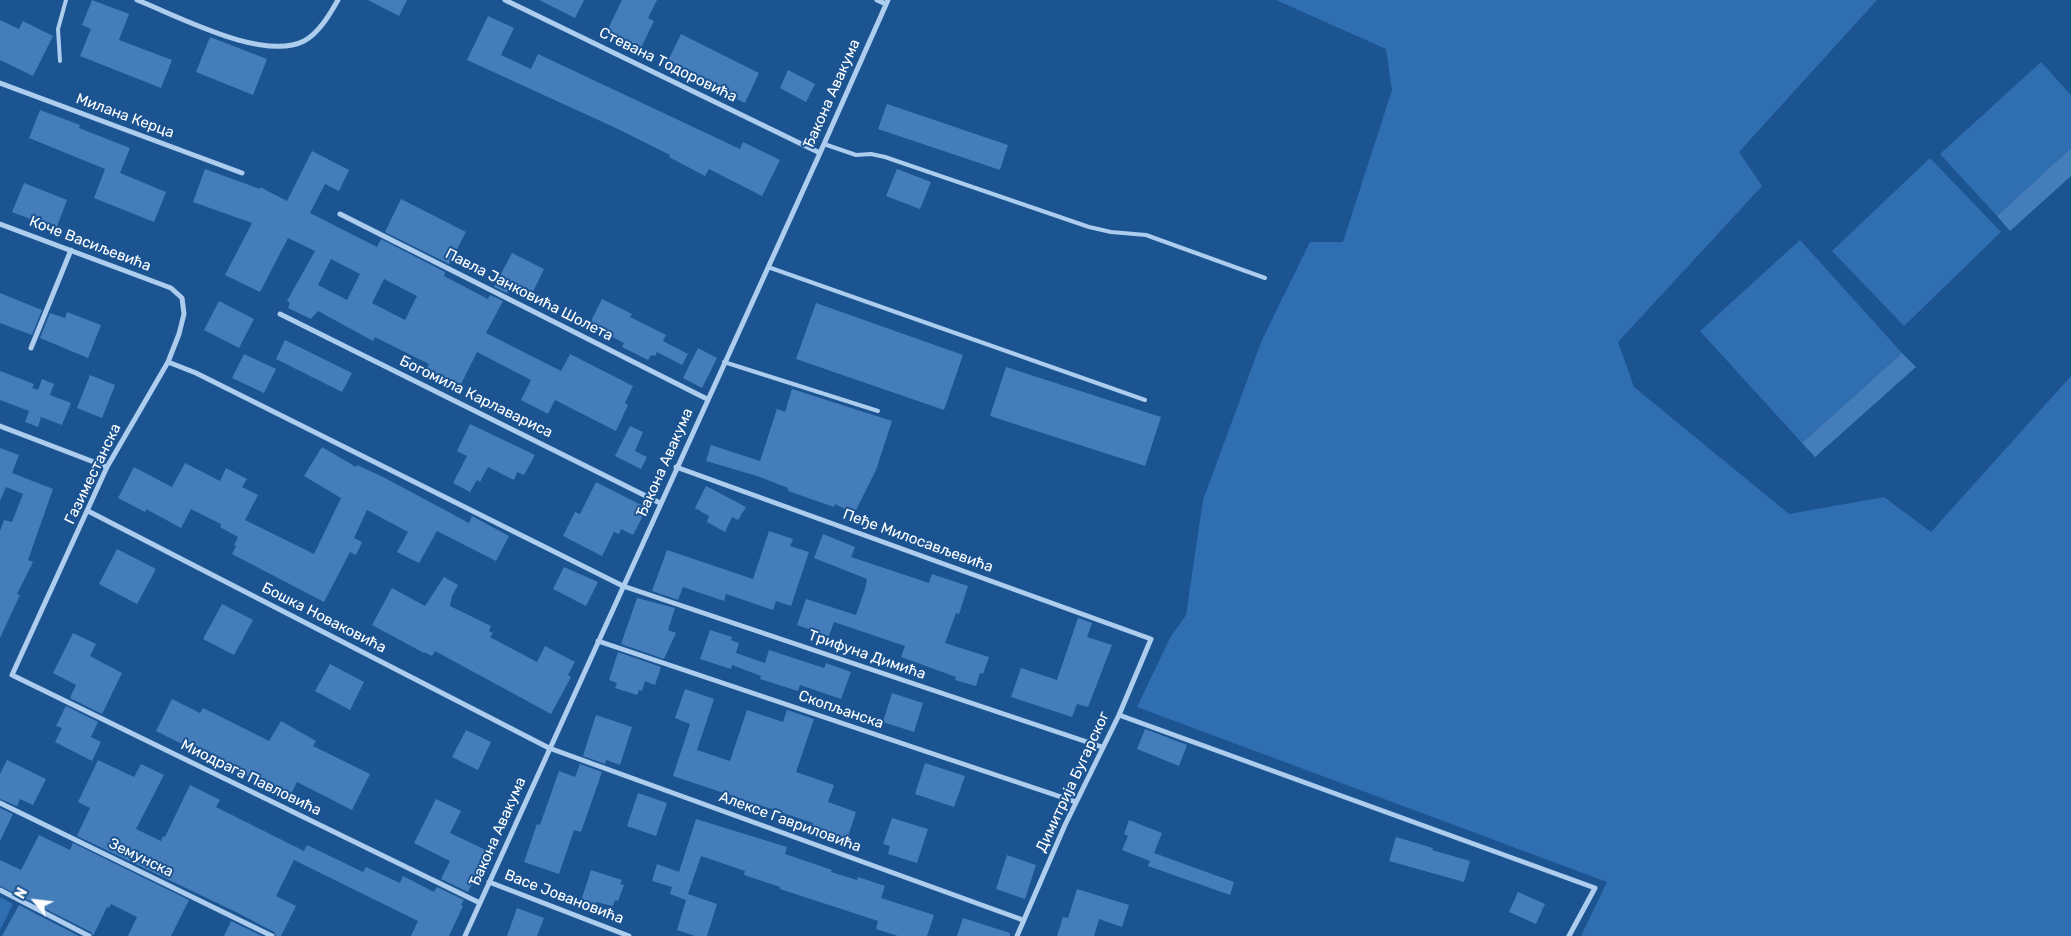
<!DOCTYPE html>
<html>
<head>
<meta charset="utf-8">
<style>
	body { margin:0 }
	#map { position:relative; width:2071px; height:936px; overflow:hidden; background:#1c5492; font-family:Rubik,sans-serif }
	canvas { display:block }
	.north { position:absolute; left:10px; top:876px; width:50px; height:50px; -webkit-text-stroke:4px #1c5492; paint-order:stroke; rotate:299deg; font-size:14px; font-weight:700; line-height:20px; text-align:center; color:#fff }
	.north::after { content:''; display:block; margin:auto; width:18px; height:22px; background:#fff; clip-path:polygon(50% 0,100% 100%,50% 72%,0 100%) }
</style>
</head>
<body>
<div id="map">
<canvas width="2071" height="936"></canvas>
<div class="north">N</div>
</div>
<script>
const context = document.querySelector('canvas').getContext('2d');
context.lineJoin = 'round';
function fillPath(path, color) { context.fillStyle = color; context.fill(path, 'evenodd'); }
function trace(path, color, width, dash) { context.strokeStyle = color; context.lineWidth = width; context.lineCap = dash ? 'butt' : 'round'; context.setLineDash(dash || []); context.stroke(path); }
function write(font, color, halo, rows, align = 'center') {
  context.font = font + ' Rubik,sans-serif'; context.lineWidth = 4; context.setLineDash([]); context.textBaseline = 'middle'; context.strokeStyle = halo; context.fillStyle = color; for (const [text, x, y, turn = 0] of rows) {
    context.save(); context.translate(x, y); context.rotate((+turn || 0) * Math.PI / 180); context.textAlign = isNaN(turn) ? turn : align; if (halo) context.strokeText(text, 0, 0); context.fillText(text, 0, 0); context.restore();
  }
}
fillPath(new Path2D(`
	M 1276,0 L 1877,0 L 1739,152 L 1762,186 L 1618,342 L 1634,387 L 1789,514 L 1884,497 L 1931,532 L 2071,376 L 2071,936 L 1581,936 L 1607,882 L 1137,707 L 1170,638 L 1186,615 L 1203,500 L 1262,340 L 1310,242 L 1343,242 L 1392,90 L 1386,49 Z
	M 2041,62 L 2071,95 L 2071,148 L 1997,216 L 1940,154 Z
	M 1930,158 L 2001,232 L 1904,326 L 1832,251 Z
	M 1800,240 L 1902,353 L 1802,443 L 1700,331 Z
	M 0,897 L 13,904 L 0,930 Z`), '#2f6eb0');
fillPath(new Path2D(`
	M 92,0 L 129,14 L 119,40 L 172,60 L 161,88 L 80,56 L 91,29 L 82,25 Z
	M 368,0 L 407,0 L 399,16 Z
	M 539,0 L 584,0 L 575,18 Z
	M 622,0 L 657,0 L 648,18 L 654,21 L 641,48 L 607,31 Z
	M 488,16 L 514,28 L 501,55 L 531,69 L 538,54 L 740,149 L 743,142 L 780,160 L 762,196 L 709,169 L 705,176 L 669,157 L 670,155 L 618,129 L 467,60 Z
	M 0,20 L 19,29 L 23,21 L 53,36 L 33,76 L 0,60 Z
	M 681,34 L 759,73 L 745,103 L 666,65 Z
	M 210,37 L 267,59 L 253,95 L 196,72 Z
	M 788,70 L 815,84 L 806,102 L 780,88 Z
	M 887,104 L 1008,145 L 1000,170 L 878,129 Z
	M 40,110 L 80,125 L 79,128 L 130,148 L 120,173 L 166,192 L 154,222 L 94,198 L 105,169 L 29,138 Z
	M 2071,148 L 2071,176 L 2010,231 L 1997,216 Z
	M 312,151 L 349,170 L 339,191 L 325,184 L 310,213 L 377,247 L 381,239 L 445,272 L 444,276 L 488,299 L 490,295 L 503,301 L 486,333 L 561,371 L 570,354 L 633,386 L 625,403 L 628,405 L 616,431 L 555,400 L 548,414 L 521,400 L 531,380 L 477,352 L 460,386 L 426,369 L 429,364 L 375,337 L 373,341 L 318,311 L 311,319 L 288,308 L 290,303 L 287,301 L 315,251 L 288,238 L 260,292 L 225,275 L 252,223 L 193,202 L 205,169 L 260,189 L 260,187 L 287,201 ZM 331,259 L 360,274 L 347,300 L 318,285 ZM 384,279 L 417,296 L 405,320 L 372,303 Z
	M 897,169 L 931,182 L 920,209 L 886,196 Z
	M 24,183 L 67,200 L 56,229 L 12,212 Z
	M 401,199 L 466,232 L 449,264 L 385,232 Z
	M 512,253 L 544,269 L 532,294 L 512,284 L 507,293 L 494,287 Z
	M 0,293 L 42,310 L 32,335 L 0,323 Z
	M 602,299 L 632,314 L 630,317 L 666,335 L 663,341 L 688,354 L 682,365 L 657,352 L 655,356 L 651,355 L 648,360 L 622,347 L 624,343 L 589,325 Z
	M 219,301 L 254,319 L 239,348 L 204,330 Z
	M 816,303 L 963,355 L 944,410 L 796,359 Z
	M 67,312 L 101,325 L 88,358 L 40,338 L 50,313 L 65,318 Z
	M 285,340 L 352,373 L 342,392 L 276,359 Z
	M 698,348 L 717,358 L 702,388 L 683,378 Z
	M 1902,353 L 1916,367 L 1815,457 L 1802,443 Z
	M 244,354 L 276,369 L 264,393 L 232,378 Z
	M 1006,367 L 1161,417 L 1145,466 L 990,416 Z
	M 0,371 L 34,384 L 32,388 L 38,390 L 42,379 L 54,384 L 50,395 L 71,403 L 62,425 L 41,417 L 38,427 L 25,422 L 29,411 L 0,400 Z
	M 90,375 L 115,385 L 102,418 L 77,408 Z
	M 792,389 L 892,421 L 876,470 L 854,514 L 835,504 L 834,507 L 788,491 L 788,488 L 757,476 L 706,461 L 711,445 L 760,461 L 777,409 L 785,412 Z
	M 470,424 L 535,455 L 524,475 L 517,472 L 514,480 L 488,467 L 480,482 L 477,480 L 470,492 L 453,483 L 467,456 L 457,451 Z
	M 630,426 L 643,432 L 635,451 L 647,457 L 641,469 L 615,456 Z
	M 322,447 L 356,467 L 357,465 L 383,477 L 469,523 L 472,516 L 509,536 L 496,561 L 437,531 L 419,563 L 397,552 L 408,532 L 367,510 L 354,538 L 362,542 L 356,555 L 350,552 L 324,602 L 232,554 L 236,546 L 234,545 L 238,537 L 220,527 L 221,524 L 191,509 L 181,528 L 146,509 L 145,512 L 118,498 L 134,467 L 172,487 L 185,463 L 220,481 L 226,468 L 247,479 L 242,487 L 258,495 L 245,520 L 314,554 L 341,498 L 304,476 Z
	M 0,448 L 19,455 L 12,473 L 53,489 L 28,560 L 33,562 L 17,594 L 20,595 L 0,638 L 0,531 L 4,520 L 12,522 L 23,494 L 6,487 L 0,501 Z
	M 596,482 L 647,508 L 633,535 L 621,529 L 619,534 L 614,532 L 602,556 L 563,536 L 575,512 L 580,514 Z
	M 706,486 L 746,507 L 738,520 L 732,517 L 725,532 L 707,522 L 709,516 L 695,508 Z
	M 769,531 L 793,539 L 790,546 L 809,552 L 791,606 L 776,601 L 773,610 L 726,594 L 724,601 L 683,587 L 678,600 L 652,591 L 667,550 L 753,579 Z
	M 823,534 L 855,547 L 851,557 L 929,583 L 932,574 L 968,586 L 959,614 L 956,613 L 945,643 L 989,657 L 983,674 L 980,673 L 976,686 L 955,680 L 956,677 L 901,657 L 905,646 L 834,622 L 829,636 L 797,625 L 806,599 L 856,615 L 865,589 L 867,579 L 814,558 Z
	M 117,549 L 156,569 L 137,604 L 99,584 Z
	M 564,567 L 598,582 L 586,606 L 553,589 Z
	M 444,577 L 458,585 L 452,596 L 450,606 L 491,626 L 489,631 L 493,633 L 490,637 L 537,662 L 545,646 L 575,662 L 568,675 L 571,677 L 551,714 L 435,651 L 432,656 L 424,652 L 424,653 L 372,625 L 392,588 L 425,606 Z
	M 637,598 L 675,608 L 668,630 L 676,633 L 664,659 L 621,644 Z
	M 222,604 L 253,620 L 234,655 L 203,639 Z
	M 1078,618 L 1092,623 L 1087,637 L 1112,645 L 1088,707 L 1077,704 L 1072,717 L 1011,697 L 1021,668 L 1057,680 Z
	M 710,630 L 732,637 L 731,640 L 739,643 L 736,653 L 765,663 L 769,650 L 824,668 L 826,663 L 851,672 L 841,699 L 800,685 L 798,691 L 760,679 L 761,676 L 732,665 L 731,669 L 700,659 Z
	M 73,633 L 96,644 L 90,656 L 122,673 L 102,714 L 70,698 L 76,685 L 53,673 Z
	M 618,652 L 661,667 L 655,685 L 645,681 L 642,691 L 639,690 L 637,695 L 615,688 L 617,683 L 609,680 Z
	M 330,664 L 364,682 L 350,710 L 315,691 Z
	M 685,689 L 714,699 L 697,750 L 730,761 L 747,710 L 783,722 L 787,710 L 814,719 L 796,772 L 834,785 L 828,802 L 856,812 L 847,840 L 811,828 L 813,823 L 673,776 L 690,724 L 675,718 Z
	M 892,693 L 923,703 L 914,732 L 883,722 Z
	M 172,699 L 200,713 L 203,708 L 269,741 L 281,721 L 316,741 L 313,746 L 370,774 L 352,810 L 297,782 L 290,796 L 286,793 L 284,797 L 263,786 L 264,784 L 220,762 L 222,758 L 184,740 L 182,744 L 156,731 Z
	M 66,706 L 98,722 L 91,737 L 101,742 L 92,761 L 55,742 L 62,728 L 56,726 Z
	M 596,715 L 632,727 L 620,765 L 606,760 L 605,764 L 583,756 Z
	M 1145,729 L 1187,745 L 1179,766 L 1137,749 Z
	M 466,730 L 491,742 L 478,770 L 452,757 Z
	M 7,760 L 46,779 L 33,805 L 20,799 L 17,806 L 0,799 L 0,774 Z
	M 98,760 L 134,777 L 141,764 L 164,775 L 136,829 L 161,841 L 163,836 L 165,837 L 190,785 L 220,800 L 216,807 L 304,851 L 307,845 L 363,872 L 366,867 L 400,883 L 403,876 L 434,892 L 437,887 L 464,900 L 461,905 L 463,906 L 449,936 L 411,936 L 418,921 L 294,860 L 276,896 L 296,906 L 281,936 L 276,936 L 274,932 L 236,912 L 77,836 L 90,808 L 78,802 Z
	M 925,763 L 965,776 L 954,807 L 915,794 Z
	M 580,764 L 602,772 L 581,832 L 574,830 L 559,874 L 524,862 L 537,824 L 540,825 L 559,771 L 575,777 Z
	M 638,793 L 667,803 L 656,836 L 627,826 Z
	M 436,799 L 461,811 L 450,833 L 488,851 L 468,892 L 441,879 L 450,861 L 414,843 Z
	M 0,808 L 13,814 L 0,841 Z
	M 892,818 L 928,829 L 917,863 L 888,854 L 890,846 L 883,844 Z
	M 696,819 L 787,847 L 785,854 L 832,870 L 831,872 L 857,880 L 858,877 L 885,886 L 881,898 L 934,915 L 927,936 L 898,936 L 876,929 L 878,921 L 780,889 L 780,887 L 744,875 L 745,871 L 701,856 L 688,894 L 717,904 L 707,936 L 695,936 L 677,930 L 686,900 L 670,894 L 672,887 L 652,881 L 657,864 L 679,872 Z
	M 1129,820 L 1162,833 L 1154,853 L 1234,882 L 1230,895 L 1148,866 L 1150,861 L 1122,850 L 1128,836 L 1124,834 Z
	M 39,835 L 70,850 L 73,843 L 189,900 L 171,936 L 128,936 L 137,917 L 111,904 L 109,908 L 107,907 L 93,936 L 91,932 L 0,886 L 0,860 L 21,870 Z
	M 1396,837 L 1433,848 L 1432,850 L 1470,861 L 1464,882 L 1389,861 Z
	M 1007,855 L 1036,865 L 1025,899 L 996,889 Z
	M 591,870 L 622,880 L 620,884 L 624,885 L 618,901 L 615,900 L 613,906 L 596,902 L 594,909 L 580,904 Z
	M 1077,889 L 1129,905 L 1122,927 L 1099,919 L 1094,936 L 1057,936 L 1063,917 L 1068,918 Z
	M 1518,892 L 1545,904 L 1536,924 L 1509,912 Z
	M 19,905 L 79,936 L 2,936 Z
	M 517,908 L 544,918 L 537,936 L 507,936 Z
	M 963,918 L 1010,933 L 1010,936 L 957,936 Z
	M 231,921 L 262,936 L 224,936 Z`), '#447db9');
trace(new Path2D(`
	M 60,61 L 58,29 L 66,0
	M 824,144 L 856,155 L 871,154 L 885,157 L 1089,227 L 1111,232 L 1146,235 L 1265,278
	M 768,267 L 1145,400
	M 724,362 L 878,411`), '#accdee', 4);
trace(new Path2D(`
	M 137,0 C 178,16 263,62 304,41 C 319,33 330,14 338,0
	M 505,0 L 820,153
	M 877,0 L 886,4
	M 0,83 L 242,173
	M 340,214 L 707,399
	M 0,224 L 171,288 L 182,298 L 184,314 L 179,334 L 168,362 L 107,467 L 12,675 L 480,903
	M 280,314 L 660,503
	M 31,348 L 71,250
	M 168,362 L 196,373 L 623,586 L 1102,747
	M 0,426 L 107,467
	M 676,467 L 1151,639 L 1119,715 L 1065,825 L 1017,936
	M 88,511 L 549,748 L 1023,920
	M 598,641 L 1076,802
	M 1119,715 L 1595,888 L 1569,936
	M 0,803 L 272,936
	M 489,882 L 629,936
	M 0,890 L 89,936
	M 465,936 L 820,153 L 888,0`), '#accdee', 5);
write('15px', '#fff', '#1c5492', [
	["Стевана Тодоровића",668,65,26],
	["Ђакона Авакума",832,94,-66],
	["Милана Керца",125,116,20],
	["Коче Васиљевића",90,244,21],
	["Павла Јанковића Шолета",529,295,27],
	["Богомила Карлавариса",476,397,26],
	["Ђакона Авакума",665,463,-66],
	["Газиместанска",93,474,-64],
	["Пеђе Милосављевића",918,541,20],
	["Бошка Новаковића",324,618,27],
	["Трифуна Димића",867,655,19],
	["Скопљанска",841,710,19],
	["Миодрага Павловића",251,778,26],
	["Димитрија Бугарског",1073,782,-65],
	["Алексе Гавриловића",790,822,20],
	["Ђакона Авакума",498,832,-66],
	["Земунска",141,858,26],
	["Васе Јовановића",564,897,21]
]);
</script>
</body>
</html>
